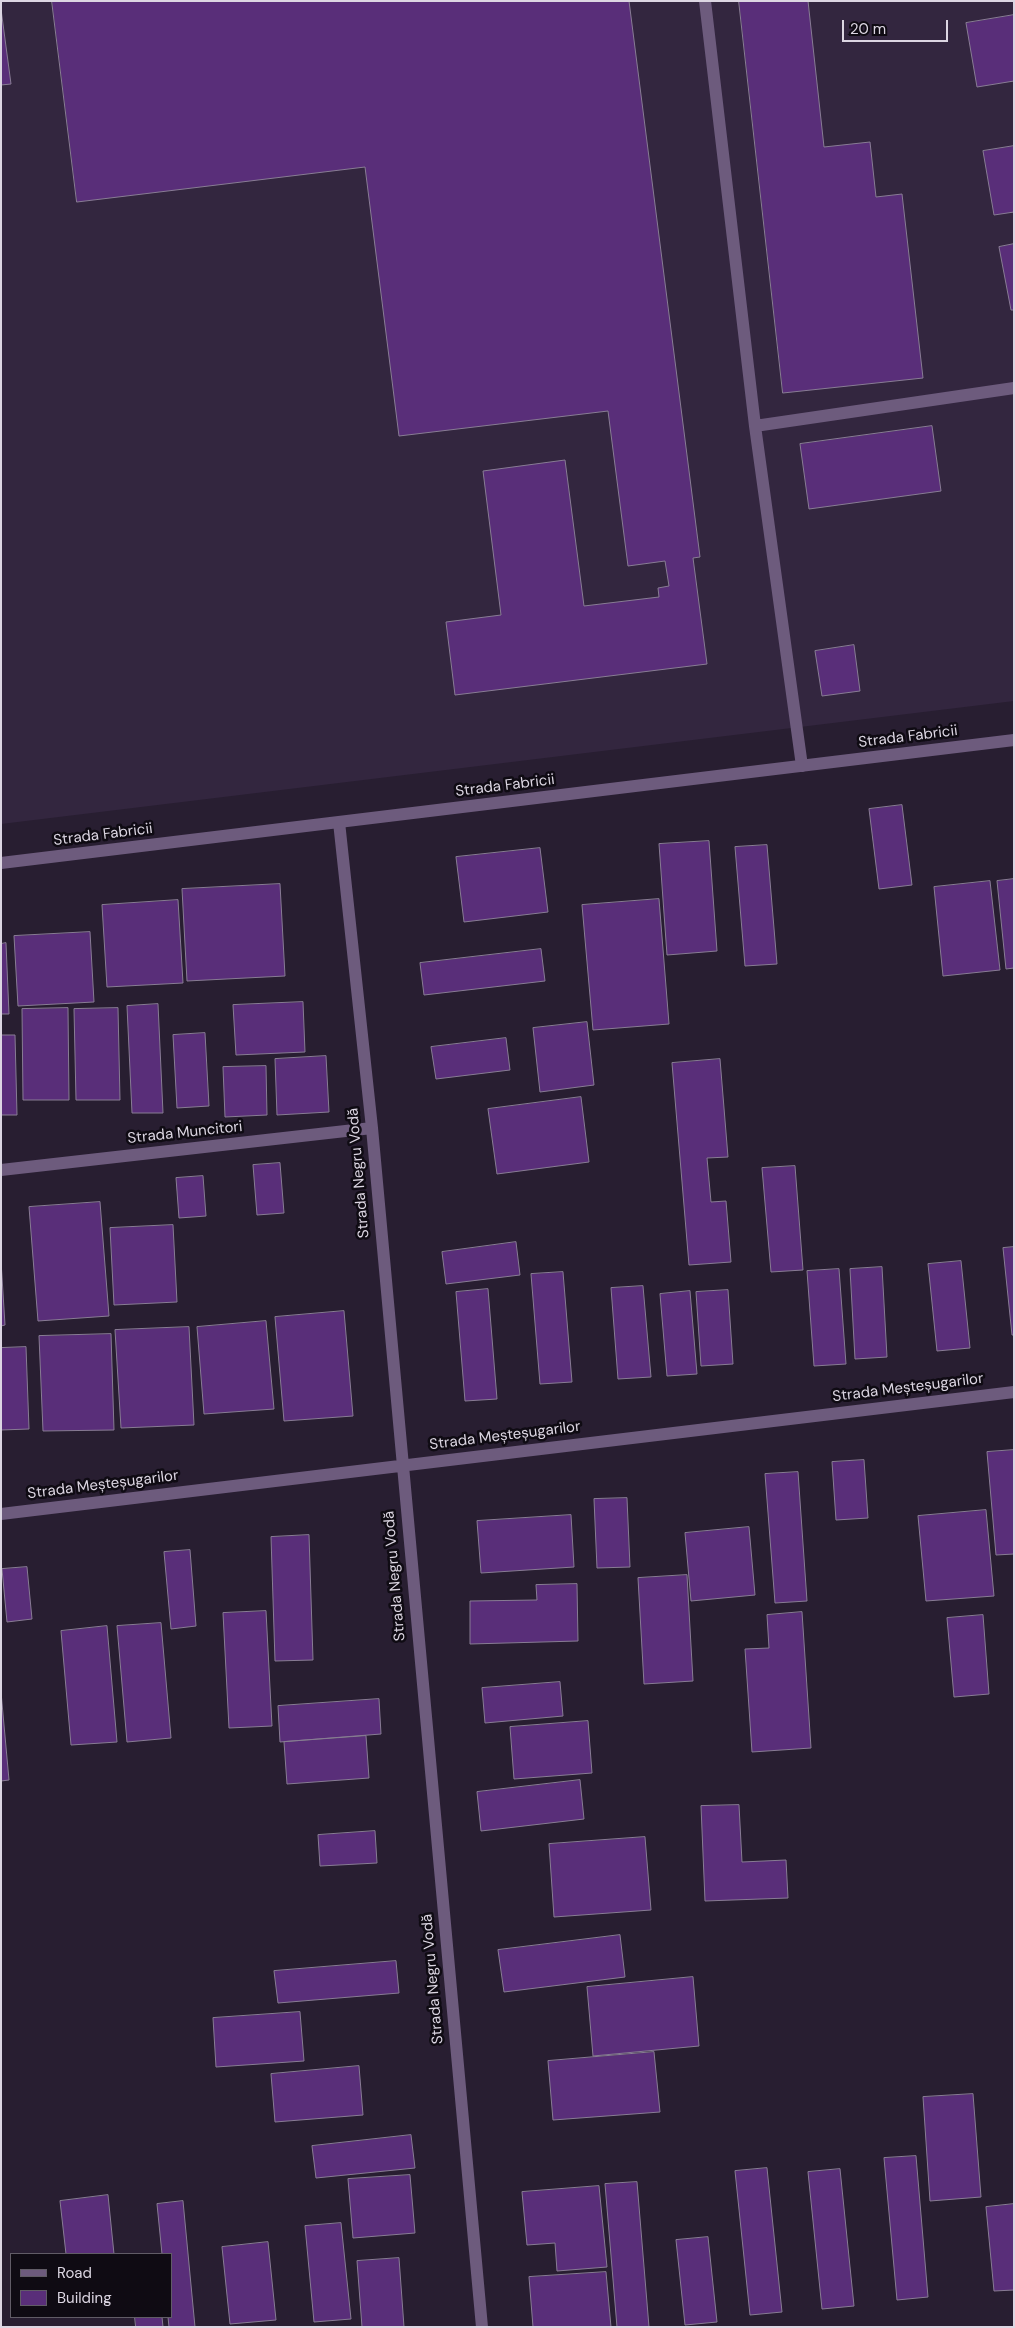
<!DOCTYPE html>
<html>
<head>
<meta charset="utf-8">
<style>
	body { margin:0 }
	#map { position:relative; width:1015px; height:2328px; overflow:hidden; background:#281e31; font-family:"DM Sans",sans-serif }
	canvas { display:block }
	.frame { position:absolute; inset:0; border:2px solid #dcd6e2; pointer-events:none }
	.legend { position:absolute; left:10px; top:2253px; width:162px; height:65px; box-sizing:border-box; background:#0f0b13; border:1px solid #615c66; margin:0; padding:6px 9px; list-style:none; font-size:15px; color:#dcd6e2 }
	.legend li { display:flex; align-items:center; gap:10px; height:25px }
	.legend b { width:25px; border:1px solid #615c66 }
	.scale { position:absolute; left:842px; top:20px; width:106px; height:22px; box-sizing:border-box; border:2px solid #dcd6e2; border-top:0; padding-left:6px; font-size:15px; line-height:18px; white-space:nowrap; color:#dcd6e2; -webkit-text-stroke:4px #0f0b13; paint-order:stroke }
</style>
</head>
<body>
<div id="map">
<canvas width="1015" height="2328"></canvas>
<div class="frame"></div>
<ul class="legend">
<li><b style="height:6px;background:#6d5b7d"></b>Road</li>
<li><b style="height:14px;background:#592e79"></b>Building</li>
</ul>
<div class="scale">20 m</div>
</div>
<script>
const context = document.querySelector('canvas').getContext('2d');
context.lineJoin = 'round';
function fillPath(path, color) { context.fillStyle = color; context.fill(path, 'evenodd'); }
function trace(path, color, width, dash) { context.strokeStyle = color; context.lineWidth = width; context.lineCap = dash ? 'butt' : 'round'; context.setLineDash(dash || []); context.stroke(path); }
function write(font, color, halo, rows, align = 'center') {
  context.font = font + ' "DM Sans",sans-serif'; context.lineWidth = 5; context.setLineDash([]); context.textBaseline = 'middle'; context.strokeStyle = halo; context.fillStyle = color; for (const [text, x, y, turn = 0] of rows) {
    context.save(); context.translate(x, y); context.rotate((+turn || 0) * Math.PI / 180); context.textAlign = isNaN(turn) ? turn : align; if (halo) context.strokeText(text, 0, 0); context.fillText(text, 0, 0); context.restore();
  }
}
fillPath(new Path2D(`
	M 1,1 L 1014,1 L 1014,701 L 1,824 Z`), '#33263f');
const building = new Path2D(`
	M 52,1 L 629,1 L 700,557 L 693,558 L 707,664 L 455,695 L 446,622 L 501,615 L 483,471 L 565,460 L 584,606 L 659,597 L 658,588 L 669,586 L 665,561 L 628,566 L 608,411 L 399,436 L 365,167 L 77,202 Z
	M 739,1 L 808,1 L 824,147 L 870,142 L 876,197 L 902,194 L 923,378 L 783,393 Z
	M 1,9 L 11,84 L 1,85 Z
	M 1014,15 L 1014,81 L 977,87 L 966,23 Z
	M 1014,146 L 1014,212 L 994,215 L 983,151 Z
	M 1014,244 L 1014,310 L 1011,310 L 999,247 Z
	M 932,426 L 941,491 L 809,509 L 800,444 Z
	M 854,645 L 860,691 L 822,696 L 815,651 Z
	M 902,805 L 912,885 L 879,889 L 869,809 Z
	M 709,841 L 717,951 L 667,955 L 659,844 Z
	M 767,845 L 777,964 L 745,966 L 735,847 Z
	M 540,848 L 548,912 L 464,922 L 456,857 Z
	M 1014,879 L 1014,968 L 1006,969 L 997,881 Z
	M 990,881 L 1000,970 L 943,976 L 934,887 Z
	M 280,884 L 285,976 L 187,981 L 182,889 Z
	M 659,899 L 669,1024 L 593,1030 L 582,905 Z
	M 178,900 L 183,983 L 107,987 L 102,905 Z
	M 90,932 L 94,1002 L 18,1006 L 14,936 Z
	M 6,943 L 9,1014 L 1,1014 L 1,944 Z
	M 541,949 L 545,981 L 424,995 L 420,963 Z
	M 303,1002 L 305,1052 L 236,1055 L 233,1005 Z
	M 158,1004 L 163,1113 L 132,1113 L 127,1006 Z
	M 68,1008 L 69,1100 L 23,1100 L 22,1009 Z
	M 118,1008 L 120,1100 L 76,1100 L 74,1009 Z
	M 587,1022 L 594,1085 L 540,1092 L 533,1028 Z
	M 205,1033 L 209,1106 L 177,1108 L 173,1035 Z
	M 1,1035 L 15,1035 L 17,1115 L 1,1115 Z
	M 506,1038 L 510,1070 L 436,1079 L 431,1047 Z
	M 326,1056 L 329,1112 L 277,1115 L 275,1059 Z
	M 720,1059 L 728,1157 L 707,1158 L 711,1202 L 726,1201 L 731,1262 L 689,1265 L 672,1063 Z
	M 266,1066 L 267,1115 L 225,1117 L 223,1067 Z
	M 581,1097 L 589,1162 L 497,1174 L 488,1109 Z
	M 280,1163 L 284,1213 L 257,1215 L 253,1165 Z
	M 795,1166 L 803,1270 L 771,1272 L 762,1168 Z
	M 203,1176 L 206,1216 L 179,1218 L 176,1178 Z
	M 100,1202 L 109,1316 L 38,1321 L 29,1207 Z
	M 173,1225 L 177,1302 L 114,1305 L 110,1228 Z
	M 516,1242 L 520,1275 L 446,1284 L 442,1252 Z
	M 1014,1247 L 1014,1335 L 1012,1335 L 1003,1248 Z
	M 1,1261 L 5,1325 L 1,1326 Z
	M 961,1261 L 970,1348 L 937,1351 L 928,1264 Z
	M 882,1267 L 887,1357 L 855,1359 L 850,1269 Z
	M 839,1269 L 846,1364 L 814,1366 L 807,1271 Z
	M 563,1272 L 572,1382 L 540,1384 L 531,1274 Z
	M 643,1286 L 651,1377 L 618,1379 L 611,1288 Z
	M 488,1289 L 497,1399 L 465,1401 L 456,1292 Z
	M 728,1290 L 733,1364 L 701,1366 L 696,1292 Z
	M 690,1291 L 697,1374 L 667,1376 L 660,1294 Z
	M 344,1311 L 353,1416 L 284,1421 L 275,1317 Z
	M 266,1321 L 274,1409 L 204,1414 L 197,1327 Z
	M 189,1327 L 194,1425 L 121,1428 L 115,1330 Z
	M 111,1334 L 114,1430 L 43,1431 L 39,1336 Z
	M 26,1347 L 29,1429 L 1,1430 L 1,1348 Z
	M 1014,1450 L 1014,1554 L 996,1555 L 987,1452 Z
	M 864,1460 L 868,1518 L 836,1520 L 832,1462 Z
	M 798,1472 L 807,1601 L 775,1603 L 765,1474 Z
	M 627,1498 L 630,1567 L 597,1568 L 594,1499 Z
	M 986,1510 L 994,1596 L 926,1601 L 918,1516 Z
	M 571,1515 L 574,1567 L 481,1573 L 477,1521 Z
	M 749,1527 L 755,1595 L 691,1601 L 685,1533 Z
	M 309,1535 L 313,1660 L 275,1661 L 271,1537 Z
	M 190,1550 L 196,1626 L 171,1629 L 164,1552 Z
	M 27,1567 L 32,1619 L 7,1622 L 2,1569 Z
	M 687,1575 L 693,1681 L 644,1684 L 638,1578 Z
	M 577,1584 L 578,1641 L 470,1644 L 470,1601 L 537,1600 L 536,1585 Z
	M 266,1611 L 272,1726 L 229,1728 L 223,1613 Z
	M 802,1612 L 811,1748 L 752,1752 L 745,1649 L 769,1648 L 767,1615 Z
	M 983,1615 L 989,1694 L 954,1697 L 947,1618 Z
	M 161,1623 L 171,1738 L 127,1742 L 117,1626 Z
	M 107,1626 L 117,1742 L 71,1745 L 61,1631 Z
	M 560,1682 L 563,1716 L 485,1723 L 482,1688 Z
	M 1,1692 L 9,1780 L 1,1781 Z
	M 379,1699 L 381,1734 L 280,1742 L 278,1706 Z
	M 588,1721 L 592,1773 L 514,1779 L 510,1727 Z
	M 366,1736 L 369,1778 L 287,1784 L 284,1742 Z
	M 580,1780 L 584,1819 L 481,1831 L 477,1792 Z
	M 739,1805 L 742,1862 L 786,1860 L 788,1898 L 705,1901 L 701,1806 Z
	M 375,1831 L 377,1863 L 320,1866 L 318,1835 Z
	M 645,1837 L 651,1910 L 554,1917 L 549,1844 Z
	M 620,1935 L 625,1977 L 504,1992 L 498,1950 Z
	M 396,1961 L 399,1993 L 278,2003 L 274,1971 Z
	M 693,1977 L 699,2046 L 593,2056 L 587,1987 Z
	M 300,2012 L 304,2061 L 216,2067 L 213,2018 Z
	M 654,2052 L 660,2112 L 553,2120 L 548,2061 Z
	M 359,2066 L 363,2115 L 275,2122 L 271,2074 Z
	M 973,2094 L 981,2197 L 930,2201 L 923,2097 Z
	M 411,2135 L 415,2168 L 316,2178 L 312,2146 Z
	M 916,2156 L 928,2297 L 897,2300 L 884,2158 Z
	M 767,2168 L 782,2312 L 750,2315 L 735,2171 Z
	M 840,2169 L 854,2306 L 822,2309 L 808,2172 Z
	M 410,2175 L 415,2233 L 353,2238 L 348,2179 Z
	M 637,2182 L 649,2327 L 617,2327 L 605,2184 Z
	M 599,2186 L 607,2267 L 557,2271 L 555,2243 L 527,2245 L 522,2192 Z
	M 108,2195 L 114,2254 L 66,2254 L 60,2201 Z
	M 183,2201 L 195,2327 L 169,2327 L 168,2317 L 171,2317 L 171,2254 L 162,2254 L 157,2204 Z
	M 1014,2204 L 1014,2290 L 994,2291 L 986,2207 Z
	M 341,2223 L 351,2319 L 314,2322 L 305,2226 Z
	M 708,2237 L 717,2322 L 685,2325 L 676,2240 Z
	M 268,2242 L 276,2320 L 230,2324 L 222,2247 Z
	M 399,2258 L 404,2327 L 362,2327 L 357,2261 Z
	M 606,2272 L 611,2327 L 533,2327 L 529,2277 Z
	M 135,2317 L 162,2317 L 163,2327 L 136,2327 Z`);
fillPath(building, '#592e79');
trace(building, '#887c94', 1);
trace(new Path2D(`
	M 705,1 L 755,426 L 802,766
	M 755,426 L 1014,388`), '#6d5b7d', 12);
trace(new Path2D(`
	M 339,822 L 372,1128 L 482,2327
	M 1,863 L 1014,740
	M 1,1170 L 372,1128
	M 1,1514 L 1014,1392`), '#6d5b7d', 12);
write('15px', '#dcd6e2', '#0f0b13', [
	["Strada Fabricii",908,737,-7],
	["Strada Fabricii",505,786,-7],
	["Strada Fabricii",103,835,-7],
	["Strada Muncitori",185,1133,-6],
	["Strada Negru Vodă",359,1173,-95],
	["Strada Meșteșugarilor",908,1388,-7],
	["Strada Meșteșugarilor",505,1436,-7],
	["Strada Meșteșugarilor",103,1485,-7],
	["Strada Negru Vodă",395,1576,-95],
	["Strada Negru Vodă",433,1979,-95]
]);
</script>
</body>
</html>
